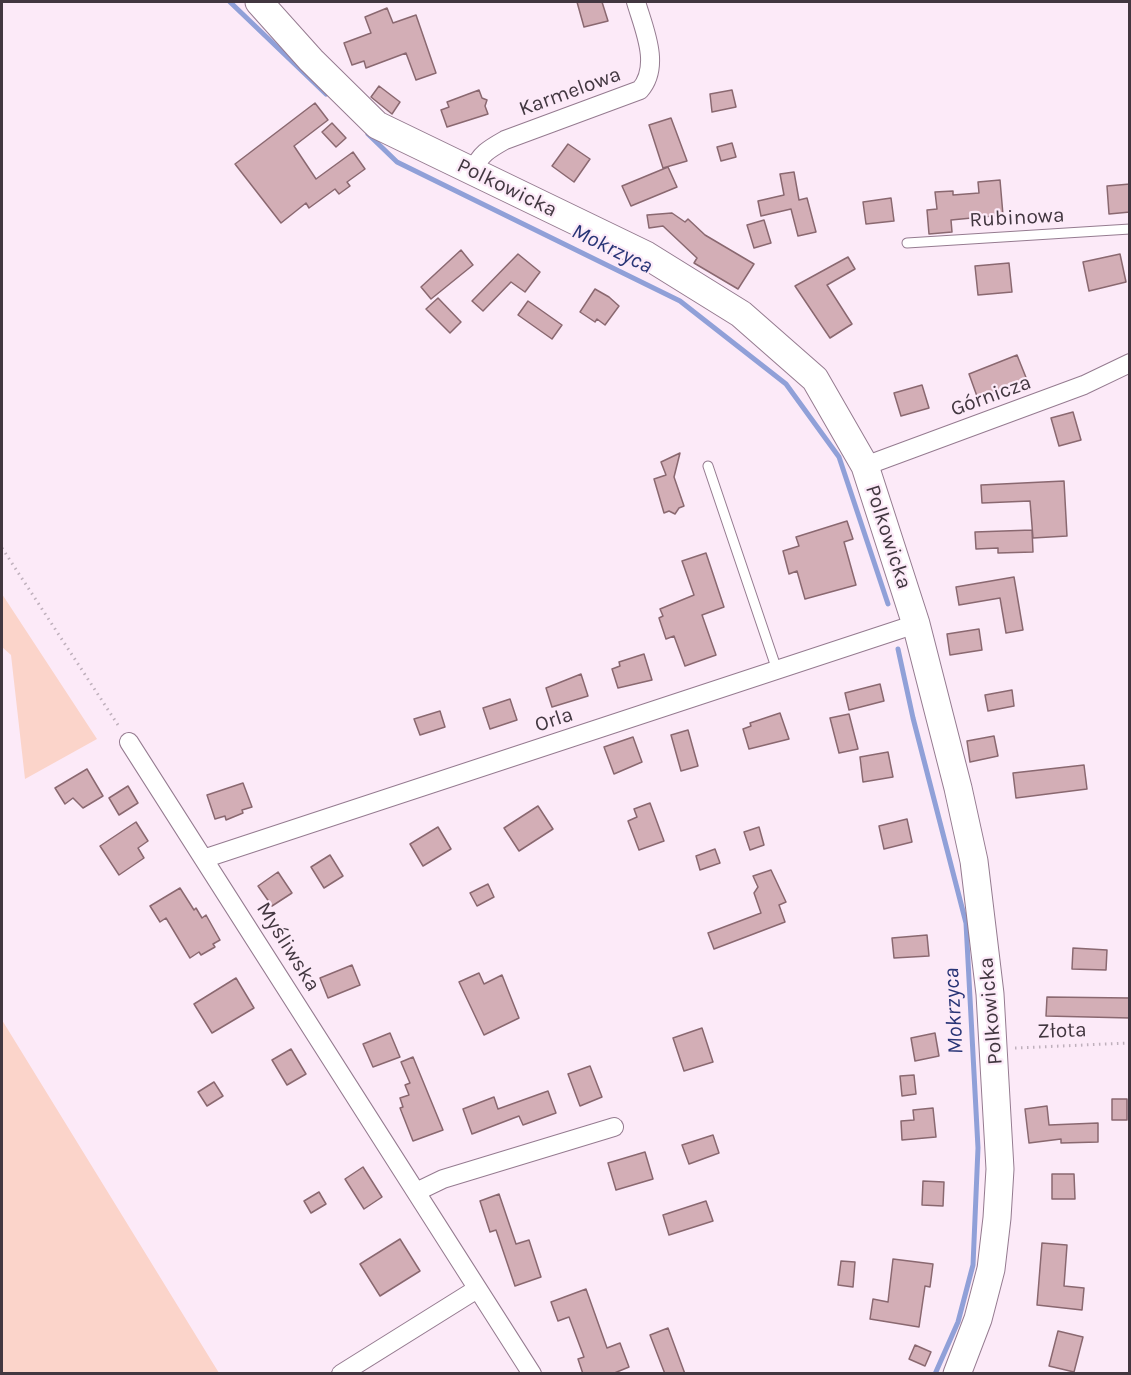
<!DOCTYPE html>
<html>
<head>
<meta charset="utf-8">
<style>
	body { margin:0 }
	#map { position:relative; width:1131px; height:1375px; overflow:hidden; background:#fceaf8; font-family:Karla,sans-serif }
	canvas { display:block }
	.frame { position:absolute; inset:0; border:3px solid #423740; pointer-events:none }
</style>
</head>
<body>
<div id="map">
<canvas width="1131" height="1375"></canvas>
<div class="frame"></div>
</div>
<script>
const context = document.querySelector('canvas').getContext('2d');
context.lineJoin = 'round';
function fillPath(path, color) { context.fillStyle = color; context.fill(path, 'evenodd'); }
function trace(path, color, width, dash) { context.strokeStyle = color; context.lineWidth = width; context.lineCap = dash ? 'butt' : 'round'; context.setLineDash(dash || []); context.stroke(path); }
function write(font, color, halo, rows, align = 'center') {
  context.font = font + ' Karla,sans-serif'; context.lineWidth = 4.5; context.setLineDash([]); context.textBaseline = 'middle'; context.strokeStyle = halo; context.fillStyle = color; for (const [text, x, y, turn = 0] of rows) {
    context.save(); context.translate(x, y); context.rotate((+turn || 0) * Math.PI / 180); context.textAlign = isNaN(turn) ? turn : align; if (halo) context.strokeText(text, 0, 0); context.fillText(text, 0, 0); context.restore();
  }
}
fillPath(new Path2D(`
	M 2,594 L 97,739 L 25,779 L 11,655 L 2,647 Z
	M 2,1020 L 219,1373 L 2,1373 Z`), '#fbd4ca');
trace(new Path2D(`
	M 230,2 L 326,94
	M 368,134 L 397,162 L 680,301 L 786,384 L 839,457 L 888,604
	M 898,649 L 913,718 L 966,923 L 978,1148 L 973,1265 L 958,1322 L 935,1374`), '#90a0d8', 5);
const building = new Path2D(`
	M 577,2 L 602,2 L 608,21 L 584,27 Z
	M 387,8 L 393,23 L 416,15 L 436,73 L 416,80 L 406,53 L 366,68 L 364,61 L 352,65 L 344,43 L 371,33 L 365,17 Z
	M 379,86 L 400,102 L 392,114 L 371,97 Z
	M 479,90 L 482,98 L 487,100 L 485,106 L 488,114 L 447,127 L 441,110 L 449,107 L 447,102 Z
	M 732,90 L 736,107 L 712,112 L 710,94 Z
	M 315,103 L 328,120 L 294,146 L 316,179 L 353,152 L 365,169 L 347,182 L 350,186 L 339,194 L 335,189 L 309,208 L 306,203 L 281,223 L 235,164 Z
	M 671,118 L 687,161 L 663,168 L 649,125 Z
	M 332,123 L 346,138 L 336,147 L 322,132 Z
	M 732,143 L 736,157 L 721,161 L 717,147 Z
	M 568,144 L 590,159 L 574,182 L 552,166 Z
	M 668,167 L 677,187 L 631,206 L 622,186 Z
	M 794,172 L 799,200 L 807,198 L 816,232 L 798,236 L 791,209 L 761,216 L 758,201 L 784,195 L 780,174 Z
	M 1000,180 L 1003,215 L 951,220 L 952,232 L 929,234 L 927,210 L 937,209 L 935,192 L 953,191 L 953,195 L 979,193 L 978,182 Z
	M 1130,184 L 1130,212 L 1109,214 L 1107,186 Z
	M 891,198 L 894,221 L 866,224 L 863,202 Z
	M 672,213 L 685,222 L 688,219 L 705,235 L 754,264 L 738,289 L 694,263 L 697,258 L 663,226 L 649,228 L 647,215 Z
	M 764,220 L 771,243 L 754,248 L 747,225 Z
	M 461,250 L 473,265 L 431,299 L 421,287 Z
	M 518,254 L 540,272 L 525,292 L 511,282 L 483,311 L 472,301 Z
	M 1120,254 L 1126,282 L 1089,291 L 1083,262 Z
	M 848,257 L 855,269 L 827,285 L 852,324 L 830,338 L 795,286 Z
	M 1009,263 L 1012,292 L 978,295 L 975,266 Z
	M 595,289 L 609,297 L 619,306 L 605,325 L 597,319 L 595,322 L 580,312 Z
	M 438,298 L 461,322 L 450,333 L 426,309 Z
	M 528,301 L 562,325 L 552,339 L 518,315 Z
	M 1017,355 L 1027,380 L 978,399 L 969,374 Z
	M 922,385 L 929,408 L 901,416 L 894,393 Z
	M 1073,412 L 1081,440 L 1059,446 L 1051,418 Z
	M 680,453 L 674,477 L 684,506 L 679,508 L 675,514 L 669,511 L 664,513 L 654,479 L 666,475 L 661,462 Z
	M 1064,481 L 1067,536 L 1033,538 L 1030,501 L 982,503 L 981,485 Z
	M 847,521 L 853,539 L 844,542 L 856,585 L 805,599 L 797,571 L 789,574 L 783,551 L 799,546 L 796,537 Z
	M 1032,530 L 1033,552 L 998,553 L 998,548 L 976,549 L 975,532 Z
	M 706,553 L 724,607 L 702,615 L 716,655 L 685,666 L 674,636 L 666,639 L 659,618 L 663,616 L 660,609 L 694,595 L 682,561 Z
	M 1014,577 L 1023,630 L 1006,633 L 1000,598 L 959,605 L 956,587 Z
	M 979,629 L 982,650 L 950,655 L 947,634 Z
	M 644,654 L 652,680 L 618,688 L 612,669 L 620,666 L 619,662 Z
	M 581,674 L 588,696 L 552,707 L 546,688 Z
	M 880,684 L 884,701 L 849,710 L 845,693 Z
	M 1012,690 L 1014,706 L 988,711 L 985,695 Z
	M 510,699 L 517,720 L 490,729 L 483,708 Z
	M 440,711 L 445,727 L 420,735 L 414,719 Z
	M 780,713 L 789,739 L 749,749 L 743,729 L 751,726 L 750,723 Z
	M 849,714 L 858,749 L 839,753 L 830,718 Z
	M 688,730 L 698,766 L 681,771 L 671,735 Z
	M 994,736 L 998,756 L 970,762 L 967,741 Z
	M 633,737 L 642,762 L 614,774 L 604,747 Z
	M 888,752 L 893,777 L 863,782 L 860,757 Z
	M 1084,765 L 1087,789 L 1016,798 L 1013,773 Z
	M 87,769 L 103,796 L 83,808 L 73,798 L 65,804 L 55,788 Z
	M 243,783 L 252,807 L 242,810 L 243,813 L 226,820 L 225,816 L 215,819 L 207,795 Z
	M 128,786 L 138,803 L 119,815 L 109,798 Z
	M 650,803 L 664,841 L 639,850 L 628,821 L 637,817 L 634,809 Z
	M 538,806 L 553,829 L 519,851 L 504,828 Z
	M 907,819 L 912,842 L 884,849 L 879,826 Z
	M 136,822 L 148,841 L 138,848 L 144,858 L 119,875 L 100,846 Z
	M 438,827 L 451,849 L 423,866 L 410,844 Z
	M 759,827 L 764,845 L 750,850 L 744,832 Z
	M 715,849 L 720,863 L 700,870 L 696,856 Z
	M 330,855 L 343,876 L 324,888 L 311,867 Z
	M 771,870 L 786,902 L 779,905 L 785,922 L 714,949 L 708,933 L 761,913 L 754,893 L 758,887 L 753,876 Z
	M 278,872 L 292,893 L 272,906 L 258,886 Z
	M 488,884 L 494,897 L 477,906 L 470,893 Z
	M 180,888 L 194,910 L 196,908 L 202,918 L 206,915 L 220,940 L 213,944 L 215,947 L 201,955 L 199,952 L 190,958 L 166,918 L 160,922 L 150,906 Z
	M 927,935 L 929,956 L 894,958 L 892,938 Z
	M 1073,948 L 1107,950 L 1106,970 L 1072,969 Z
	M 352,965 L 360,985 L 328,998 L 320,978 Z
	M 479,973 L 484,984 L 502,975 L 519,1018 L 484,1035 L 459,982 Z
	M 236,978 L 254,1008 L 212,1033 L 194,1004 Z
	M 1047,997 L 1130,998 L 1130,1018 L 1046,1016 Z
	M 702,1028 L 713,1062 L 684,1071 L 673,1038 Z
	M 390,1033 L 400,1057 L 373,1067 L 363,1044 Z
	M 935,1033 L 939,1056 L 915,1061 L 911,1038 Z
	M 291,1049 L 306,1074 L 287,1085 L 272,1060 Z
	M 413,1057 L 443,1130 L 413,1141 L 400,1108 L 403,1107 L 400,1098 L 409,1095 L 405,1085 L 410,1083 L 401,1062 Z
	M 590,1066 L 602,1097 L 580,1106 L 568,1074 Z
	M 914,1075 L 916,1094 L 902,1096 L 900,1076 Z
	M 214,1082 L 223,1096 L 207,1106 L 198,1092 Z
	M 548,1091 L 556,1113 L 523,1125 L 519,1116 L 472,1134 L 463,1109 L 494,1097 L 498,1109 Z
	M 1112,1099 L 1127,1099 L 1127,1120 L 1112,1120 Z
	M 1047,1106 L 1049,1125 L 1098,1123 L 1098,1142 L 1061,1143 L 1061,1139 L 1029,1143 L 1025,1109 Z
	M 933,1108 L 936,1137 L 902,1140 L 901,1121 L 914,1120 L 913,1110 Z
	M 713,1135 L 719,1153 L 689,1164 L 682,1145 Z
	M 645,1152 L 653,1179 L 616,1190 L 608,1163 Z
	M 363,1167 L 382,1197 L 364,1209 L 345,1179 Z
	M 1052,1174 L 1074,1174 L 1075,1199 L 1052,1199 Z
	M 923,1181 L 944,1182 L 943,1206 L 922,1205 Z
	M 319,1192 L 326,1204 L 311,1213 L 304,1201 Z
	M 499,1194 L 516,1244 L 529,1240 L 541,1277 L 515,1286 L 496,1230 L 490,1232 L 480,1201 Z
	M 706,1201 L 713,1221 L 669,1235 L 663,1215 Z
	M 400,1239 L 420,1271 L 380,1296 L 360,1264 Z
	M 1042,1243 L 1067,1245 L 1064,1286 L 1084,1288 L 1082,1310 L 1037,1305 Z
	M 893,1259 L 933,1264 L 930,1287 L 925,1286 L 919,1327 L 870,1319 L 873,1299 L 888,1302 Z
	M 841,1261 L 855,1262 L 853,1287 L 838,1285 Z
	M 586,1289 L 607,1348 L 620,1343 L 629,1367 L 612,1374 L 583,1374 L 578,1359 L 584,1357 L 569,1317 L 558,1321 L 551,1302 Z
	M 668,1328 L 685,1374 L 665,1374 L 650,1335 Z
	M 1058,1331 L 1083,1337 L 1074,1372 L 1049,1366 Z
	M 915,1345 L 931,1352 L 925,1366 L 909,1359 Z`);
fillPath(building, '#d3aeb6');
trace(building, '#8a6870', 1.5);
const lane = new Path2D(`
	M 907,243 L 1130,229
	M 708,466 L 777,670`);
const street = new Path2D(`
	M 473,171 C 480,154 489,149 505,140 L 640,90 C 661,66 644,29 636,2
	M 865,466 L 1084,385 L 1130,363
	M 129,742 L 532,1374
	M 206,858 L 916,624
	M 416,1192 L 443,1179 L 614,1127
	M 341,1374 L 477,1289`);
const secondary = new Path2D(`
	M 259,2 L 311,60 L 377,125 L 646,255 L 741,314 L 815,379 L 865,466 L 916,624 L 958,788 L 974,861 L 990,994 L 1000,1169 L 997,1218 L 991,1269 L 978,1319 L 957,1374`);
trace(lane, '#957b90', 11);
trace(street, '#957b90', 20);
trace(secondary, '#957b90', 29);
trace(new Path2D(`
	M 2,548 L 120,728
	M 1015,1048 L 1130,1043`), '#bfb0bc', 3, [1.5, 4.5]);
trace(lane, '#fff', 9);
trace(street, '#fff', 18);
trace(secondary, '#fff', 27);
write('21px', '#423740', '#fceaf8', [
	["Karmelowa",570,92,-20],
	["Polkowicka",507,188,26],
	["Rubinowa",1017,218,-3],
	["Górnicza",991,396,-20],
	["Polkowicka",888,537,72],
	["Orla",554,720,-18],
	["Myśliwska",288,947,58],
	["Polkowicka",991,1011,-95],
	["Złota",1062,1031,-2]
]);
write('italic 22px', '#283476', '#fceaf8', [
	["Mokrzyca",612,249,26],
	["Mokrzyca",954,1011,-93]
]);
</script>
</body>
</html>
